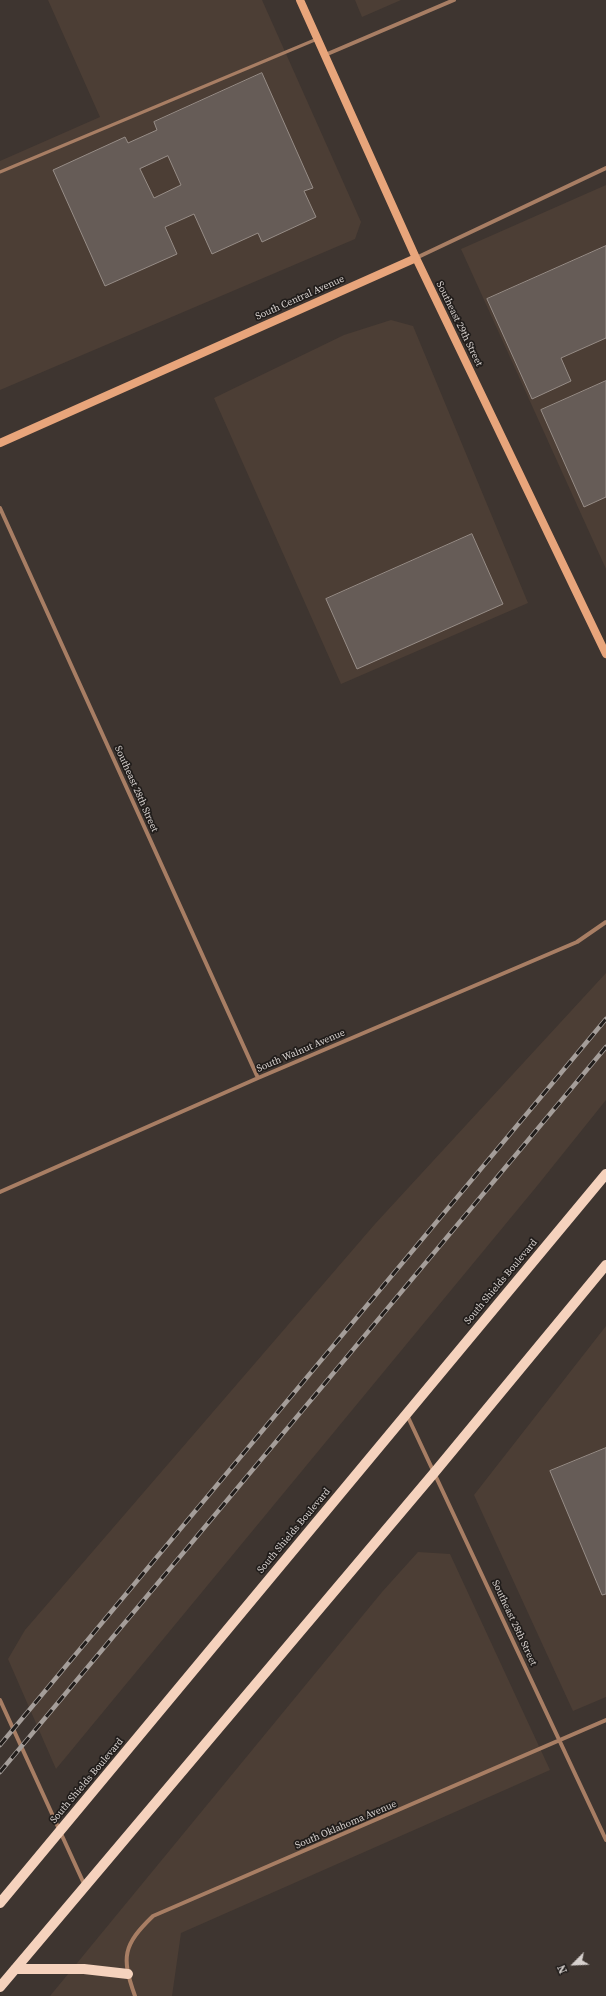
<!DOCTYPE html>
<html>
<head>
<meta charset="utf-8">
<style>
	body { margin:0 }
	#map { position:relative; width:606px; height:1996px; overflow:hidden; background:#3e3530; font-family:"Source Serif 4",serif }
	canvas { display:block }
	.north { position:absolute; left:554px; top:1944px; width:40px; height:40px; -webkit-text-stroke:3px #211d1b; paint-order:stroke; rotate:246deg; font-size:11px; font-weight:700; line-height:16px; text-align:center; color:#d7d1ce }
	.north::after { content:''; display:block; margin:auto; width:14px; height:18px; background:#d7d1ce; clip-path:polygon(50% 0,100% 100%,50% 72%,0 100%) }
</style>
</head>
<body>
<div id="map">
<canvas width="606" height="1996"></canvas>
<div class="north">N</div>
</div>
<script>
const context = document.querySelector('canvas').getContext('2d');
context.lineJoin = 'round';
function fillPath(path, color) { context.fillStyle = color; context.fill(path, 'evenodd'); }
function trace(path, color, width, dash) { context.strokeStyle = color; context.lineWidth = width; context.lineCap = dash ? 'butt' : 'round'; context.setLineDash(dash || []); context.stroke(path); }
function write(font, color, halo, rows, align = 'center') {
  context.font = font + ' "Source Serif 4",serif'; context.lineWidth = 3.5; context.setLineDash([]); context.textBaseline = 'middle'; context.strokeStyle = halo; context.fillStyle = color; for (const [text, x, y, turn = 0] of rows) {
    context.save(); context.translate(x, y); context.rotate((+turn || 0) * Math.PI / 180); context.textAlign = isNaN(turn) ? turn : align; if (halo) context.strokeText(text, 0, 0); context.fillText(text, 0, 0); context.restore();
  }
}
fillPath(new Path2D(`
	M 48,0 L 262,0 L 361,222 L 355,239 L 0,390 L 0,161 L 100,117 Z
	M 355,0 L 401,0 L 362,17 Z
	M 606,185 L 606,569 L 461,249 Z
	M 391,320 L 413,326 L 528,603 L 341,684 L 214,398 L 344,335 Z
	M 606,973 L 606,1100 L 537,1186 L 56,1769 L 8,1659 L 25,1630 L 375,1224 Z
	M 606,1326 L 606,1697 L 573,1711 L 474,1495 Z
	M 418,1552 L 450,1554 L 550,1770 L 181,1933 L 172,1996 L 50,1996 L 382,1592 Z`), '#4c3e35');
const building = new Path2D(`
	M 262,73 L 313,188 L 304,191 L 316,217 L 262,242 L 258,233 L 212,254 L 194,214 L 165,227 L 177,254 L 105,286 L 53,170 L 125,137 L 128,143 L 157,130 L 154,122 ZM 168,156 L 181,185 L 154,198 L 140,169 Z
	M 606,246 L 606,338 L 561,358 L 571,381 L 532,399 L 487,299 Z
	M 606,381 L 606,497 L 584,507 L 541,410 Z
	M 472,534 L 503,604 L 357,669 L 326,599 Z
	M 606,1448 L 606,1594 L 602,1595 L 550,1471 Z`);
fillPath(building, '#665c57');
trace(building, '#978d87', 1);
trace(new Path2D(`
	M 0,172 L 317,39`), '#a87e64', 3);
trace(new Path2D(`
	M 325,55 L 454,0
	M 416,258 L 606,168
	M 0,508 L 258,1078
	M 0,1192 L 258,1078 L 577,942 L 606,922
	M 407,1415 L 606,1840
	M 0,1700 L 85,1886
	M 135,1996 C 121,1957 123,1945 153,1916 L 606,1720`), '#a87e64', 4);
trace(new Path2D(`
	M 300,0 L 416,258 L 606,654
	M 0,443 L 416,258`), '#e8a57b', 8);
trace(new Path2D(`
	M 0,1903 L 606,1174
	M 15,1969 L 84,1969 L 128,1974
	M 0,1987 L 434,1473 L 606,1265`), '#f5d2bd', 10);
const rail = new Path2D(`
	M 0,1745 L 606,1019
	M 0,1772 L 606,1047`);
trace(rail, '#a59e9a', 4.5);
trace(rail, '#211d1b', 3, [9]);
write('10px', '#d7d1ce', '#211d1b', [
	["South Central Avenue",300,298,-24],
	["Southeast 29th Street",459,324,64],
	["Southeast 28th Street",136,789,66],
	["South Walnut Avenue",301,1051,-23],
	["South Shields Boulevard",501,1282,-50],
	["South Shields Boulevard",294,1531,-50],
	["Southeast 28th Street",514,1623,65],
	["South Shields Boulevard",87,1781,-50],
	["South Oklahoma Avenue",346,1825,-23]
]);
</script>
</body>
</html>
